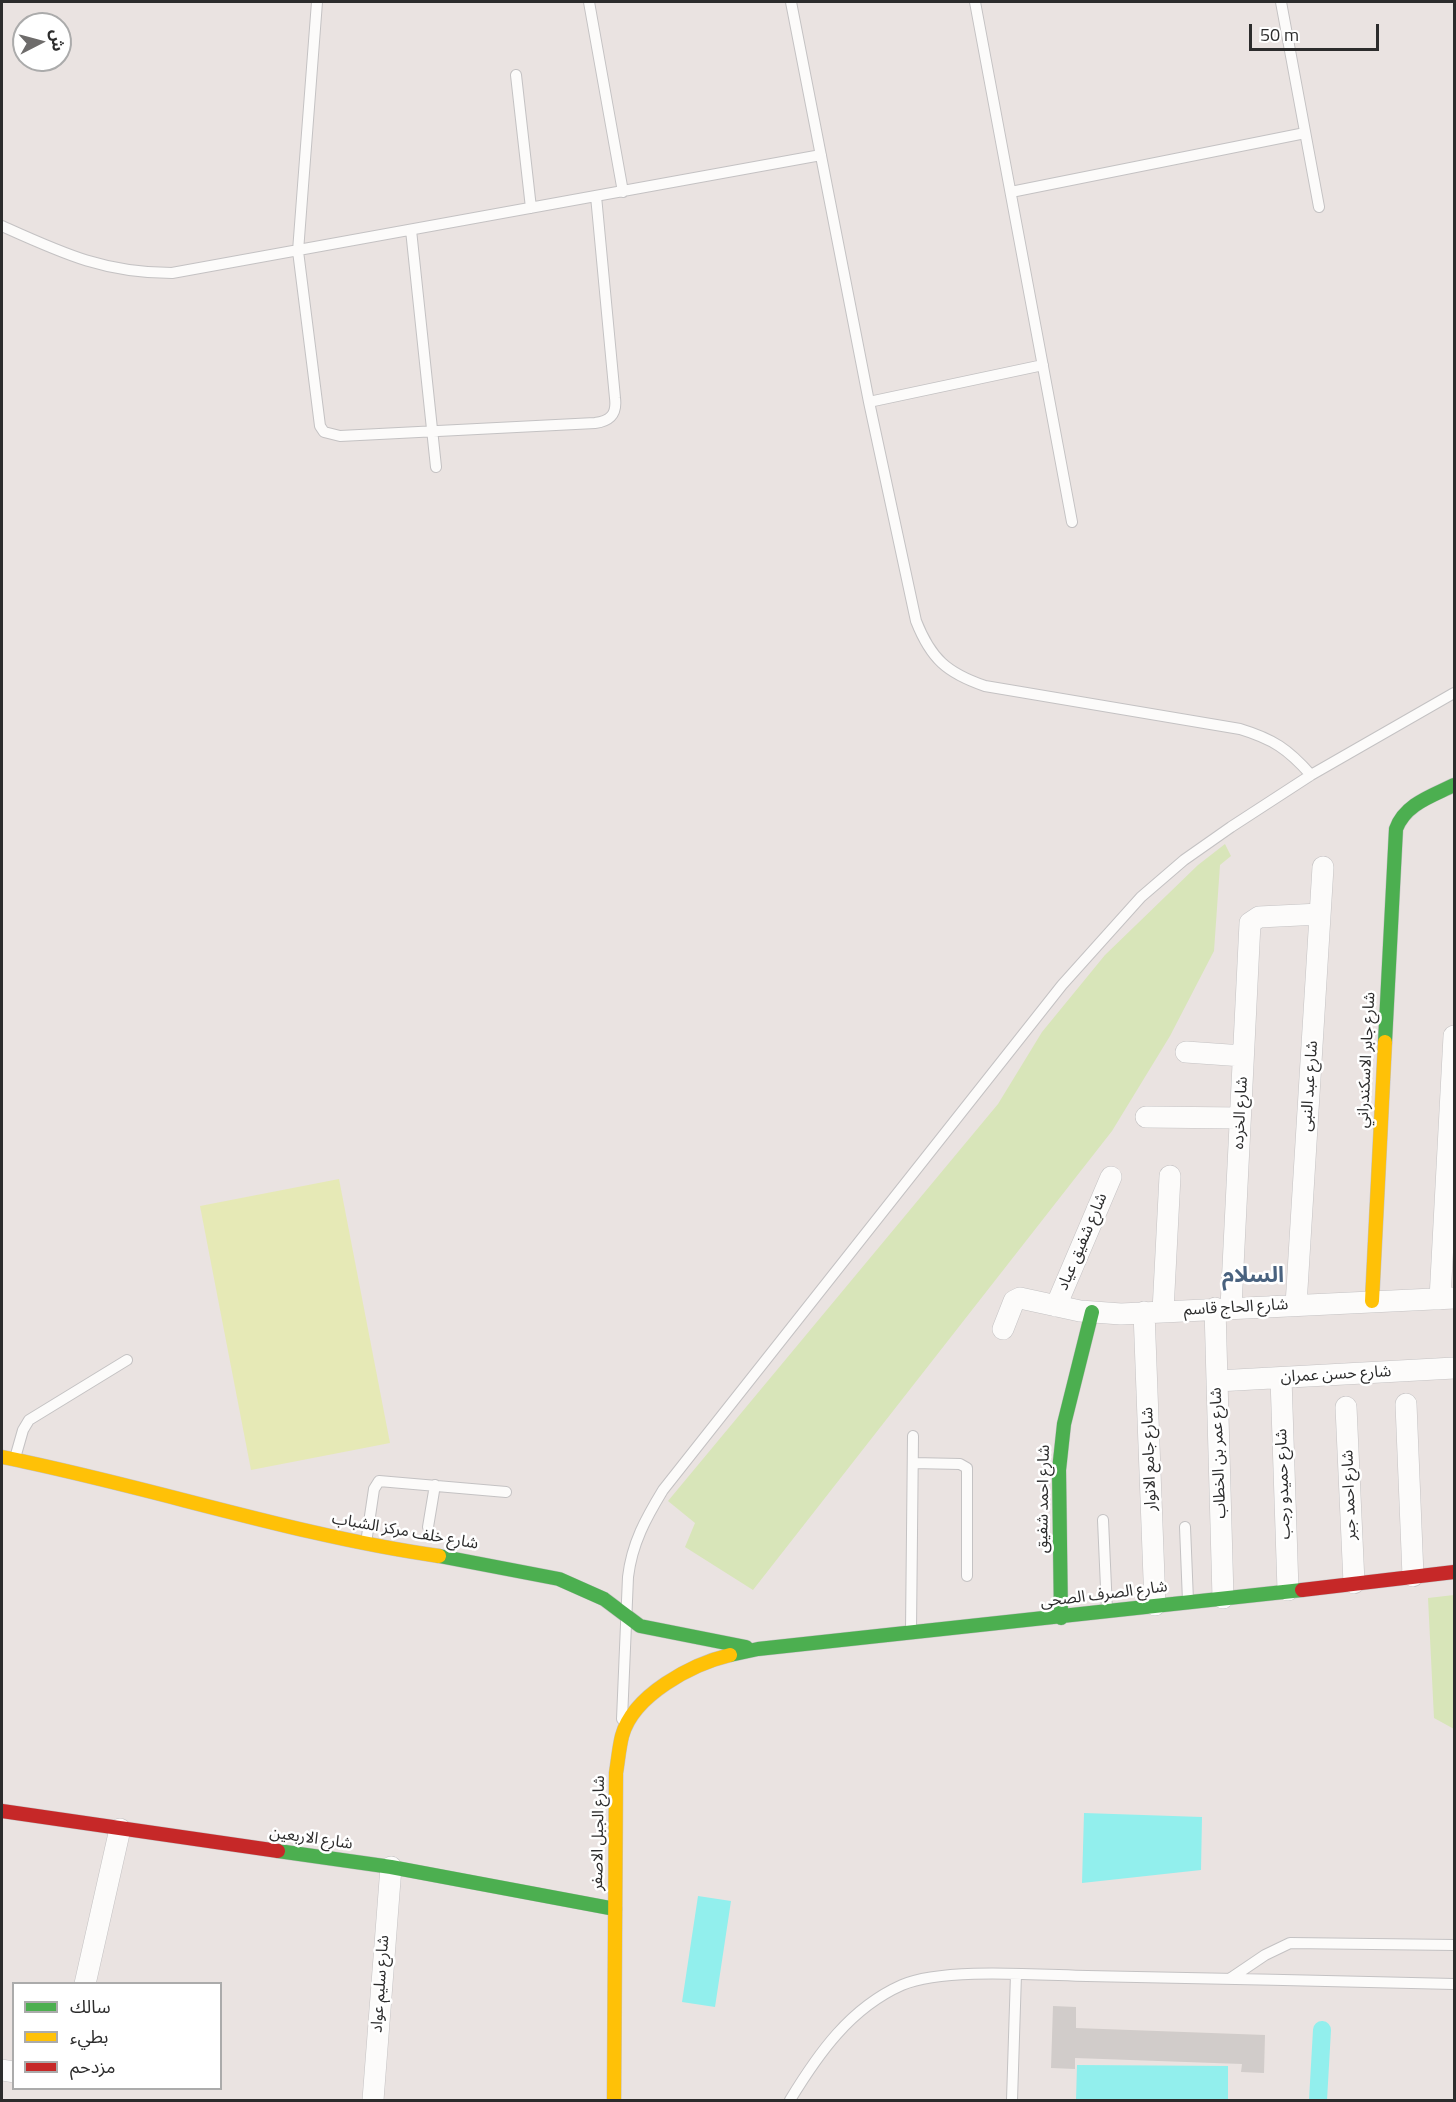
<!DOCTYPE html>
<html>
<head>
<meta charset="utf-8">
<style>
	body { margin:0 }
	#map { position:relative; width:1456px; height:2102px; overflow:hidden; background:#eae3e1; font-family:"Titillium Web","Noto Sans Arabic",sans-serif }
	canvas { display:block }
	.frame { position:absolute; inset:0; border:3px solid #2c2c2c; pointer-events:none }
	.legend { position:absolute; left:12px; top:1982px; width:210px; height:108px; box-sizing:border-box; background:#fff; border:2px solid #ababab; margin:0; padding:8px 10px; list-style:none; font-size:18px; color:#2c2c2c }
	.legend li { display:flex; align-items:center; gap:12px; height:30px }
	.legend b { width:30px; border:2px solid #ababab }
	.north { position:absolute; left:12px; top:12px; width:60px; height:60px; box-sizing:border-box; background:#fff; border:2px solid #ababab; border-radius:50%; rotate:84deg; font-size:16px; font-weight:700; line-height:24px; text-align:center; color:#2c2c2c }
	.north::after { content:''; display:block; margin:auto; width:21px; height:27px; background:#6e6c6b; clip-path:polygon(50% 0,100% 100%,50% 72%,0 100%) }
	.scale { position:absolute; left:1249px; top:24px; width:130px; height:27px; box-sizing:border-box; border:3px solid #2c2c2c; border-top:0; padding-left:8px; font-size:18px; line-height:21px; white-space:nowrap; color:#2c2c2c; -webkit-text-stroke:4px #fff; paint-order:stroke }
</style>
</head>
<body>
<div id="map">
<canvas width="1456" height="2102"></canvas>
<div class="frame"></div>
<ul class="legend">
<li><b style="height:8px;background:#4caf50"></b>سالك</li>
<li><b style="height:8px;background:#ffc107"></b>بطيء</li>
<li><b style="height:8px;background:#c62828"></b>مزدحم</li>
</ul>
<div class="north">ش</div>
<div class="scale">50 m</div>
</div>
<script>
const context = document.querySelector('canvas').getContext('2d');
context.lineJoin = 'round';
function fillPath(path, color) { context.fillStyle = color; context.fill(path, 'evenodd'); }
function trace(path, color, width, dash) { context.strokeStyle = color; context.lineWidth = width; context.lineCap = dash ? 'butt' : 'round'; context.setLineDash(dash || []); context.stroke(path); }
function write(font, color, halo, rows, align = 'center') {
  context.font = font + ' "Titillium Web","Noto Sans Arabic",sans-serif'; context.lineWidth = 5; context.setLineDash([]); context.textBaseline = 'middle'; context.strokeStyle = halo; context.fillStyle = color; for (const [text, x, y, turn = 0] of rows) {
    context.save(); context.translate(x, y); context.rotate((+turn || 0) * Math.PI / 180); context.textAlign = isNaN(turn) ? turn : align; if (halo) context.strokeText(text, 0, 0); context.fillText(text, 0, 0); context.restore();
  }
}
fillPath(new Path2D(`
	M 1225,844 L 1231,856 L 1220,865 L 1214,951 L 1170,1036 L 1112,1131 L 753,1590 L 685,1547 L 695,1523 L 668,1501 L 998,1104 L 1042,1032 L 1105,955 L 1198,865 Z
	M 1454,1595 L 1454,1729 L 1434,1718 L 1428,1598 Z`), '#d8e5b9');
fillPath(new Path2D(`
	M 339,1179 L 390,1443 L 251,1470 L 200,1206 Z`), '#e6e9b6');
fillPath(new Path2D(`
	M 1084,1813 L 1202,1817 L 1201,1870 L 1082,1883 Z
	M 698,1896 L 731,1901 L 715,2007 L 682,2002 Z
	M 1077,2065 L 1228,2066 L 1228,2100 L 1076,2100 Z`), '#92efed');
trace(new Path2D(`
	M 1318,2100 L 1322,2030`), '#92efed', 18);
fillPath(new Path2D(`
	M 1053,2006 L 1076,2007 L 1076,2028 L 1265,2035 L 1264,2073 L 1241,2072 L 1242,2064 L 1075,2058 L 1075,2069 L 1051,2068 Z`), '#d1ccca');
const lane = new Path2D(`
	M 317,2 L 298,251 L 320,426 L 324,432 L 340,436 L 595,423 C 611,421 617,414 615,398 L 596,196
	M 589,2 L 623,192
	M 791,2 L 869,402 L 916,621 C 931,659 947,673 985,686 L 1240,729 C 1273,739 1288,749 1311,775
	M 975,2 L 1072,522
	M 1281,2 L 1319,207
	M 516,75 L 531,208
	M 1011,192 L 1305,133
	M 2,226 C 62,253 104,273 172,273 L 821,155
	M 411,230 L 436,467
	M 869,402 L 1043,365
	M 15,1458 L 23,1430 L 29,1420 L 127,1360
	M 913,1463 L 960,1464 L 967,1468 L 967,1576
	M 1103,1520 L 1107,1610
	M 428,1527 L 435,1485
	M 1185,1527 L 1188,1601
	M 366,1543 L 374,1489 L 379,1481 L 506,1492
	M 911,1630 L 913,1436
	M 622,1719 L 628,1577 C 632,1543 646,1518 663,1490 L 1062,985 L 1141,897 L 1184,860 L 1231,827 L 1311,775 L 1454,693
	M 1231,1978 L 1265,1955 L 1290,1943 L 1454,1945
	M 790,2100 C 818,2054 850,2008 902,1985 C 943,1967 1040,1975 1087,1976 C 1209,1978 1332,1981 1454,1984
	M 1012,2100 L 1016,1974`);
const street = new Path2D(`
	M 1186,1052 L 1243,1056
	M 1146,1117 L 1240,1118
	M 1440,1299 L 1454,1036
	M 1296,1305 L 1323,867
	M 1056,1306 L 1111,1177
	M 1231,1307 L 1250,923 L 1259,917 L 1320,914
	M 1215,1308 L 1223,1598
	M 1163,1311 L 1170,1176
	M 1144,1312 L 1155,1605
	M 1003,1329 L 1014,1301 L 1020,1298 L 1080,1311 L 1121,1314 L 1454,1298
	M 1281,1378 L 1288,1590
	M 1217,1381 L 1454,1368
	M 1406,1404 L 1413,1576
	M 1346,1407 L 1354,1583
	M 85,1984 L 120,1829
	M 2,2070 L 14,2072
	M 373,2100 L 391,1867`);
const fast = new Path2D(`
	M 1385,1042 L 1396,829 C 1405,804 1432,796 1454,785
	M 439,1556 L 559,1579 L 604,1599 L 640,1626 L 746,1647
	M 1061,1618 L 1059,1470 L 1064,1424 L 1092,1312
	M 730,1655 L 758,1649 L 1302,1590
	M 278,1851 L 391,1867 L 615,1909`);
const slow = new Path2D(`
	M 1372,1301 L 1385,1042
	M 2,1457 C 149,1486 291,1535 439,1556
	M 614,2100 L 616,1773 C 618,1761 619,1748 622,1736 C 633,1695 692,1664 730,1655`);
const jam = new Path2D(`
	M 1302,1590 L 1454,1572
	M 2,1811 L 278,1851`);
trace(lane, '#c4c2c3', 12);
trace(street, '#c4c2c3', 22);
trace(fast, '#c4c2c3', 15);
trace(slow, '#c4c2c3', 15);
trace(jam, '#c4c2c3', 15);
trace(lane, '#fcfbfa', 10);
trace(street, '#fcfbfa', 21);
trace(fast, '#4caf50', 14);
trace(slow, '#ffc107', 14);
trace(jam, '#c62828', 14);
write('16px', '#2c2c2c', '#fff', [
	["شارع جابر الاسكندراني",1367,1060,-87],
	["شارع عبد النبى",1310,1086,-86],
	["شارع الخرده",1241,1113,-87],
	["شارع شفيق عياد",1083,1242,-67],
	["شارع الحاج قاسم",1236,1308,-3],
	["شارع حسن عمران",1336,1375,-3],
	["شارع عمر بن الخطاب",1219,1453,-92],
	["شارع جامع الانوار",1150,1459,-92],
	["شارع حميدو رجب",1284,1484,-92],
	["شارع احمد جبر",1350,1495,-92],
	["شارع احمد شفيق",1044,1499,-89],
	["شارع خلف مركز الشباب",405,1532,10],
	["شارع الصرف الصحى",1104,1595,-7],
	["شارع الجبل الاصفر",599,1833,-89],
	["شارع الاربعين",311,1839,8],
	["شارع سليم عواد",381,1984,-86]
]);
write('bold 22px', '#49627f', '#fff', [
	["السلام",1253,1277]
]);
</script>
</body>
</html>
